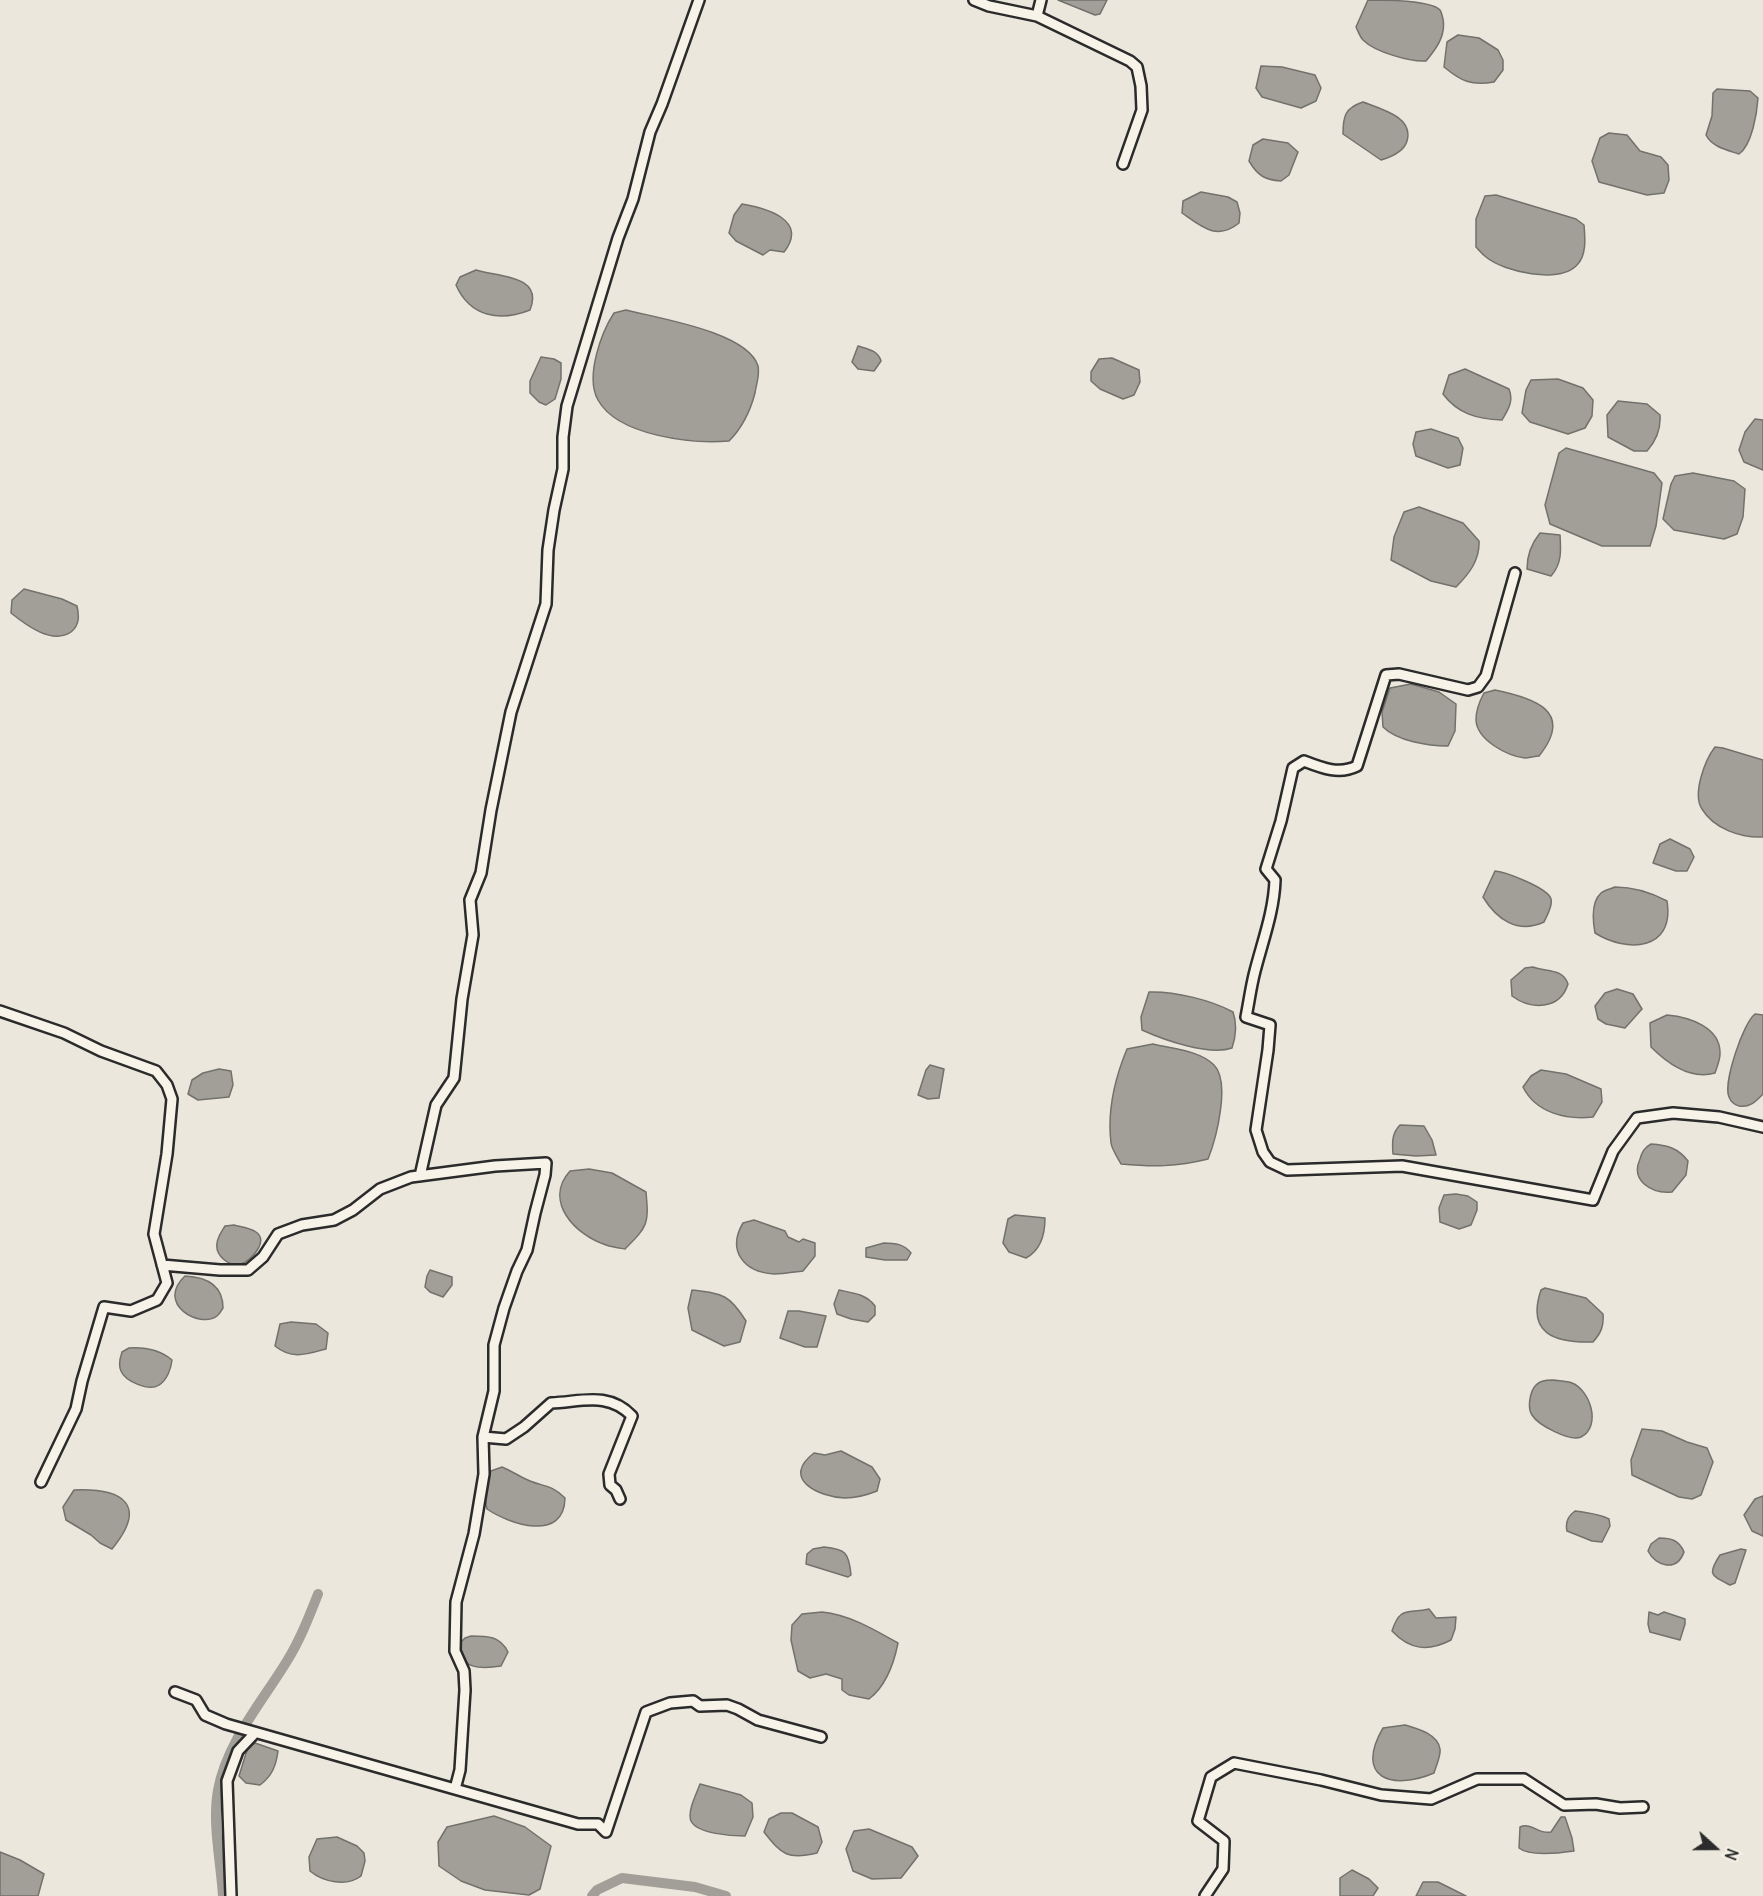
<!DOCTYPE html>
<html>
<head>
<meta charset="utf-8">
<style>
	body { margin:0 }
	#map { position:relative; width:1763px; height:1896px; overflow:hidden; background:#ebe7dd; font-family:Delius,sans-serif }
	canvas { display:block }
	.north { position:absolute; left:1685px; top:1818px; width:60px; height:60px; -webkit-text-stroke:4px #f7f3e8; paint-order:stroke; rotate:111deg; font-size:16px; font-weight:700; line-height:24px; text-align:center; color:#2b2b2b }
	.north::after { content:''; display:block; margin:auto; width:21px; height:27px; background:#2b2b2b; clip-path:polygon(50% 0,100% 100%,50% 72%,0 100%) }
</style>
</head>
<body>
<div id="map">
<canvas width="1763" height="1896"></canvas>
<div class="north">N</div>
</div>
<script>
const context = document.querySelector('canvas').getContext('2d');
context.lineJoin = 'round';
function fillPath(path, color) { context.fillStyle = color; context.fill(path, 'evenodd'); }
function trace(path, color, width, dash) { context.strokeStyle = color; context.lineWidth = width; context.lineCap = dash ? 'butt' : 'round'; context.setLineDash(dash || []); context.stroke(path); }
const water = new Path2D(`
	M 1058,0 L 1107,0 L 1100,14 L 1095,15 Z
	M 1368,0 C 1384,0 1431,0 1440,10 C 1442,13 1442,16 1443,19 C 1446,36 1436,49 1426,61 C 1410,62 1375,52 1363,40 C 1360,37 1358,31 1356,27 Z
	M 1458,35 L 1479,38 L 1498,50 L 1503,60 L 1503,70 L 1494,82 C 1471,86 1461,81 1444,67 L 1447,42 Z
	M 1261,66 L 1282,67 L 1315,75 L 1321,88 L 1316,101 L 1301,108 L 1262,97 L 1256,88 Z
	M 1717,89 L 1750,91 L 1758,98 C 1757,113 1752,145 1739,154 C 1727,150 1712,147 1706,135 L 1712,116 L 1713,93 Z
	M 1363,102 C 1381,109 1414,117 1407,141 C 1404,152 1391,157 1381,160 L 1343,134 C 1343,116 1345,108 1363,102 Z
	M 1609,133 L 1627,135 L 1640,151 L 1661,157 L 1668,165 L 1669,180 L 1664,193 L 1647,195 L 1599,182 L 1592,161 L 1600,138 Z
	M 1263,139 L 1288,143 L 1298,152 L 1289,175 L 1281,181 C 1265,180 1258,176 1249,161 L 1253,145 Z
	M 1201,192 L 1228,197 L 1237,202 L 1240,213 L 1239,223 C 1217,241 1202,227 1182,213 L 1183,201 Z
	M 1496,195 L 1576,219 L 1584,225 C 1585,237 1587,255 1577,265 C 1559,284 1504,272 1486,257 C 1482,254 1479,250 1476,247 L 1476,219 L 1485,196 Z
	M 742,204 C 766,208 809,220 784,252 L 770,250 L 763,255 L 736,241 L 729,233 L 734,215 Z
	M 476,270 C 499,277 544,275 530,310 C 500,322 470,317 456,285 L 460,277 Z
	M 626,310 C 657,318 748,332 758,366 C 760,375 756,385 755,393 C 750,412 743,427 729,441 C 692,444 618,436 598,400 C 585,377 601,333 614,313 Z
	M 858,346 C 867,349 878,350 881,361 L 874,371 L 858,369 L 852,362 Z
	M 541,357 L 554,359 L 561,363 L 561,379 L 555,399 L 546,405 L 539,402 L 530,393 L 530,381 Z
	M 1112,358 L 1139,370 L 1140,382 L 1134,395 L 1123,399 L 1100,389 L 1091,381 L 1091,372 L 1099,359 Z
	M 1465,369 L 1509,389 C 1514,401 1508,410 1502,420 C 1477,419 1458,414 1443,394 L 1449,375 Z
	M 1558,379 L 1583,388 L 1593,400 L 1592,416 L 1585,428 L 1568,434 L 1530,422 L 1522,413 L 1526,390 L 1531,380 Z
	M 1618,401 L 1647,404 L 1660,415 C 1661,429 1657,440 1647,451 L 1634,451 L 1608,437 L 1607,415 Z
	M 1755,419 L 1763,420 L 1763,470 L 1744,462 L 1739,450 L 1745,432 Z
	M 1431,429 L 1458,438 L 1463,448 L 1460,465 L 1448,468 L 1416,456 L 1413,444 L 1416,432 Z
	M 1566,448 L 1654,473 L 1662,483 L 1656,526 L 1650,546 L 1602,546 L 1550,524 L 1545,505 L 1559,453 Z
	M 1693,473 L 1734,481 L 1745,489 L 1743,517 L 1737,534 L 1724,539 L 1674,530 L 1663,519 L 1671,484 L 1675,476 Z
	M 1419,507 L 1463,523 L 1479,541 C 1480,560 1469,574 1456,587 L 1431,581 L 1391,560 L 1394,537 L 1404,512 Z
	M 1540,533 L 1560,535 C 1561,550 1562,564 1551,576 L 1527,569 C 1527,555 1531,544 1540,533 Z
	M 24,589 L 62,599 L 77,606 C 79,615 80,625 71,632 C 52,645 26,625 11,613 L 12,600 Z
	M 1411,684 L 1439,692 L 1456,704 L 1455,731 L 1448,746 C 1428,746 1397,741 1383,727 L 1382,712 L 1390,688 Z
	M 1495,690 C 1534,698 1575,711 1539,756 C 1535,756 1529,758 1525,758 C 1507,756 1477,740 1476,720 C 1476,711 1479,702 1484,693 Z
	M 1715,747 L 1723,748 L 1763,760 L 1763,837 C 1741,838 1714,829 1702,809 C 1692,794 1705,760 1715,747 Z
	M 1670,839 L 1690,849 L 1694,857 L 1687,871 L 1676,871 L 1653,863 L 1660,844 Z
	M 1495,871 C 1506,872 1548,888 1551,899 C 1553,906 1547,915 1544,922 C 1518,934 1497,920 1483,897 Z
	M 1615,887 C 1634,887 1650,892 1667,901 C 1675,951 1627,953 1595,933 C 1593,922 1591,902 1601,893 C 1604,890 1611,889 1615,887 Z
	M 1533,967 C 1546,972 1563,968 1568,984 C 1560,1010 1531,1010 1512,996 L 1511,980 L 1525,968 Z
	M 1617,989 L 1633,994 L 1642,1009 L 1625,1028 L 1606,1024 L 1598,1019 L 1595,1006 L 1605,993 Z
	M 1149,992 C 1174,991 1211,1000 1233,1012 C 1237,1023 1236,1037 1232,1048 C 1209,1056 1164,1040 1142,1030 L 1141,1017 Z
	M 1755,1014 L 1763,1015 L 1763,1094 C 1756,1101 1750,1108 1739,1106 C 1735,1105 1731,1102 1729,1097 C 1723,1083 1743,1023 1755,1014 Z
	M 1667,1015 C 1689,1017 1721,1027 1720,1054 C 1720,1060 1717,1067 1715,1073 C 1691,1080 1668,1064 1651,1047 L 1650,1023 Z
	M 1153,1044 C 1172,1049 1199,1050 1214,1065 C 1231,1082 1216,1139 1208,1159 C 1176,1167 1153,1167 1121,1164 C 1118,1158 1112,1150 1111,1143 C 1107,1110 1115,1078 1127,1049 Z
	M 930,1065 L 944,1069 L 939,1098 L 928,1099 L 918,1095 L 926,1070 Z
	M 219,1069 L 231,1071 L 233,1085 L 229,1097 L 198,1100 L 188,1094 L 192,1080 L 203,1073 Z
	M 1541,1070 L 1566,1074 L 1601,1089 L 1602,1102 L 1593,1117 C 1566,1120 1536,1113 1523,1087 L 1531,1076 Z
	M 1400,1125 L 1424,1126 L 1432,1140 L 1436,1155 L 1416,1156 L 1393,1154 C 1392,1142 1392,1133 1400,1125 Z
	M 1651,1144 C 1667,1145 1678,1148 1688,1161 L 1686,1175 L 1672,1192 C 1652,1194 1630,1181 1640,1159 C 1642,1152 1644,1148 1651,1144 Z
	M 589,1169 L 612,1173 L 646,1192 C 649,1224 648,1226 625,1249 C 619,1248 612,1247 606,1245 C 575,1235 543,1201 570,1171 Z
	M 1456,1194 L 1468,1196 L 1477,1202 L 1477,1210 L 1471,1225 L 1459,1229 L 1440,1222 L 1439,1208 L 1444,1195 Z
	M 1015,1215 L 1045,1218 C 1045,1235 1041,1250 1026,1258 L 1009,1252 L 1003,1243 L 1008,1219 Z
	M 754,1220 L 785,1231 L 788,1237 L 799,1242 L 803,1239 L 815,1243 L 815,1256 L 803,1271 C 794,1272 784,1274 774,1274 C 743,1272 727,1250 743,1223 Z
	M 234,1225 C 241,1227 250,1228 256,1232 C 269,1241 251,1261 241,1264 C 229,1267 215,1256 217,1243 C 218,1236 222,1231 225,1226 Z
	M 884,1243 C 895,1243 904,1244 911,1253 L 907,1260 L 885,1260 L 866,1257 L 866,1248 Z
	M 430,1270 L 452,1277 L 452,1285 L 443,1297 L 430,1292 L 425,1287 L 427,1276 Z
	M 185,1276 C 206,1277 223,1285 223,1308 C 221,1311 220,1314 217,1316 C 200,1329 155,1304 185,1276 Z
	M 1545,1288 L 1586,1298 L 1603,1314 C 1604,1326 1601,1333 1593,1342 C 1555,1343 1526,1334 1541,1290 Z
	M 692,1290 C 723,1294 729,1294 746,1321 L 740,1342 L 724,1346 L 692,1330 L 688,1308 Z
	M 839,1290 C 853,1293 866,1294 875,1306 L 875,1315 L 868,1322 L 851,1319 L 837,1314 L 834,1304 Z
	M 788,1311 L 799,1311 L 826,1316 L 817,1347 L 805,1347 L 780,1338 Z
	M 291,1322 L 316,1324 L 328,1333 L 326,1349 C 307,1354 292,1360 275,1346 L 280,1324 Z
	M 129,1348 C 145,1347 160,1350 172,1360 C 171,1369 167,1380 159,1385 C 149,1392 125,1381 121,1371 C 118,1365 120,1358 122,1352 Z
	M 1553,1380 C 1559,1381 1567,1381 1572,1383 C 1590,1390 1602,1426 1581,1437 C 1570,1442 1538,1425 1532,1415 C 1527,1408 1530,1391 1536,1385 C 1540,1380 1548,1380 1553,1380 Z
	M 1642,1429 L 1662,1431 L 1687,1442 L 1707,1448 L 1713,1462 L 1701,1495 L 1692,1499 L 1679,1497 L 1632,1475 L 1631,1460 Z
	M 841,1451 L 872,1467 L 880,1479 L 877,1491 C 867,1495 857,1498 845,1498 C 819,1497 780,1479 814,1453 L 825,1455 Z
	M 502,1467 C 512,1471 520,1477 530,1481 C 545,1487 552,1485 565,1498 C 564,1543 509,1524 487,1509 C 483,1495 486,1484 491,1471 Z
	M 74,1490 C 122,1488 149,1504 112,1549 L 100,1543 L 91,1535 L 66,1520 L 63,1507 Z
	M 1763,1496 L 1763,1536 L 1752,1531 L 1744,1515 L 1755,1499 Z
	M 1575,1511 C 1583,1512 1602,1515 1609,1519 L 1610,1526 L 1602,1542 L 1592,1541 L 1567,1531 C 1565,1522 1568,1516 1575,1511 Z
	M 1659,1538 C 1671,1538 1679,1540 1684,1552 C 1677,1572 1656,1567 1648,1551 L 1651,1544 Z
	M 824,1547 C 846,1549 849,1553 851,1575 L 848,1577 L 806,1564 L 807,1554 L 813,1549 Z
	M 1741,1549 L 1746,1550 L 1735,1583 L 1730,1585 C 1711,1575 1707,1575 1720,1555 Z
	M 1429,1609 L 1436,1618 L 1456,1617 L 1455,1629 L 1451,1640 C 1428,1652 1410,1650 1392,1631 C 1400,1606 1407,1614 1429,1609 Z
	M 822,1612 C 850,1615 873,1629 898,1643 C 894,1663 886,1686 869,1699 L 849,1695 L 842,1690 L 842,1679 L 826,1674 L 810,1678 L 798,1671 L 791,1640 L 792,1625 L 802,1614 Z
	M 1649,1612 L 1658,1615 L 1664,1612 L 1685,1619 L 1685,1624 L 1680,1640 L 1650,1632 L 1648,1624 Z
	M 471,1636 C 488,1636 500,1636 508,1652 L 501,1666 C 482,1669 458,1670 459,1644 L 465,1638 Z
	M 1405,1725 C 1418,1729 1438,1734 1440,1749 C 1441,1756 1436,1766 1434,1773 C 1392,1791 1354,1778 1383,1728 Z
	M 255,1743 L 278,1751 C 276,1766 272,1776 260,1785 L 246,1783 L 239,1776 L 247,1750 Z
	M 700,1784 L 741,1795 L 752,1803 L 753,1817 L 745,1836 C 733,1836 697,1834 691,1821 C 687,1811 697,1793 700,1784 Z
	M 781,1813 L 792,1813 L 818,1827 L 822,1842 L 817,1853 C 788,1860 782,1855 764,1832 L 769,1819 Z
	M 494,1816 L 525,1827 L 551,1846 L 540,1889 L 529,1895 L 485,1890 L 461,1881 L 439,1866 L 438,1842 L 447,1827 Z
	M 1561,1817 L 1565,1817 L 1572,1838 L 1574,1851 C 1560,1853 1530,1857 1519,1848 L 1520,1827 C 1532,1822 1539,1835 1551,1832 Z
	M 869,1829 L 912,1847 L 918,1856 L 901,1878 L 872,1879 L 853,1871 L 846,1849 L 854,1831 Z
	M 337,1837 L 357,1846 L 364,1853 L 365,1861 L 361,1876 C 347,1887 323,1882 310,1871 L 309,1857 L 317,1839 Z
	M 0,1852 L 20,1860 L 44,1874 L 38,1896 L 0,1896 Z
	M 1352,1870 L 1369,1879 L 1378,1888 L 1373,1896 L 1340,1896 L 1340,1878 Z
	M 1423,1882 L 1438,1882 L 1466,1896 L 1416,1896 Z`);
fillPath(water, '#a29f98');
trace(water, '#72716c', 1.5);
trace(new Path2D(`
	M 223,1896 C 221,1862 212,1824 218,1790 C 227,1742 262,1702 287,1661 C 300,1640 309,1617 318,1594
	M 592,1896 L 597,1890 L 622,1878 L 695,1887 L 726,1896`), '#a29f98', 10);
const minor = new Path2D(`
	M 974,0 L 989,6 L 1037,16
	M 1041,0 L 1037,16 L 1130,61 L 1137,67 L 1141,86 L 1142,110 L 1123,164
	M 1515,573 L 1486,676 L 1478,687 L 1468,690 L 1399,674 L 1386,675 L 1357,766 C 1339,775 1322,768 1304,761 L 1293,768 L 1281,821 L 1266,869 L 1275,880 C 1274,911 1263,940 1255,971 C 1251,986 1249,1002 1246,1017 L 1270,1025 L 1268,1050 L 1256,1130 L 1263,1152 L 1270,1162 L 1287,1170 L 1402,1166 L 1593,1200 L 1613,1151 L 1637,1118 L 1673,1113 L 1719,1117 L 1763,1127
	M 0,1011 L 64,1033 L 101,1051 L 156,1071 L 167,1085 L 172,1099 L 167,1154 L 154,1234 L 167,1283 L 157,1300 L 131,1311 L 104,1307 L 82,1381 L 76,1409 L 41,1482
	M 420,1176 L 436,1105 L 454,1078 L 462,999 L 473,935 L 470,900 L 481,873 L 491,810 L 511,712 L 546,604 L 548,550 L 554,510 L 563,469 L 563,437 L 567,406 L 618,238 L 633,199 L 650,132 L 662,104 L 699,0
	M 162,1265 L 220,1270 L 248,1270 L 263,1257 L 278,1234 L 302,1225 L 334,1220 L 353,1210 L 380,1189 L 411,1177 L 495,1166 L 546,1163 L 545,1175 L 535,1213 L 527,1250 L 517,1271 L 504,1308 L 494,1345 L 494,1391 L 483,1437
	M 175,1692 L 196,1700 L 205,1715 L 226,1724 L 578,1824 L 598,1824 L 606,1832 L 646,1712 L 670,1703 L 693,1701 L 700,1706 L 727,1705 L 738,1709 L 758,1720 L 821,1737
	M 455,1789 L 460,1770 L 465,1690 L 464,1671 L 455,1651 L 456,1602 L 474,1534 L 484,1474 L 483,1437 L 506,1439 L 524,1427 L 551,1403 C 581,1402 608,1391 632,1416 L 609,1474 L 610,1485 L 616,1490 L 620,1499
	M 231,1896 L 227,1781 L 238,1751 L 255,1733
	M 1205,1896 L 1223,1869 L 1224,1841 L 1198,1821 L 1211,1777 L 1234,1763 L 1321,1780 L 1381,1795 L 1431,1799 L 1477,1779 L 1524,1779 L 1564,1805 L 1596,1804 L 1620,1808 L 1643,1807`);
trace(minor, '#2b2b2b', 14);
trace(minor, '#f7f3e8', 9);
</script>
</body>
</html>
